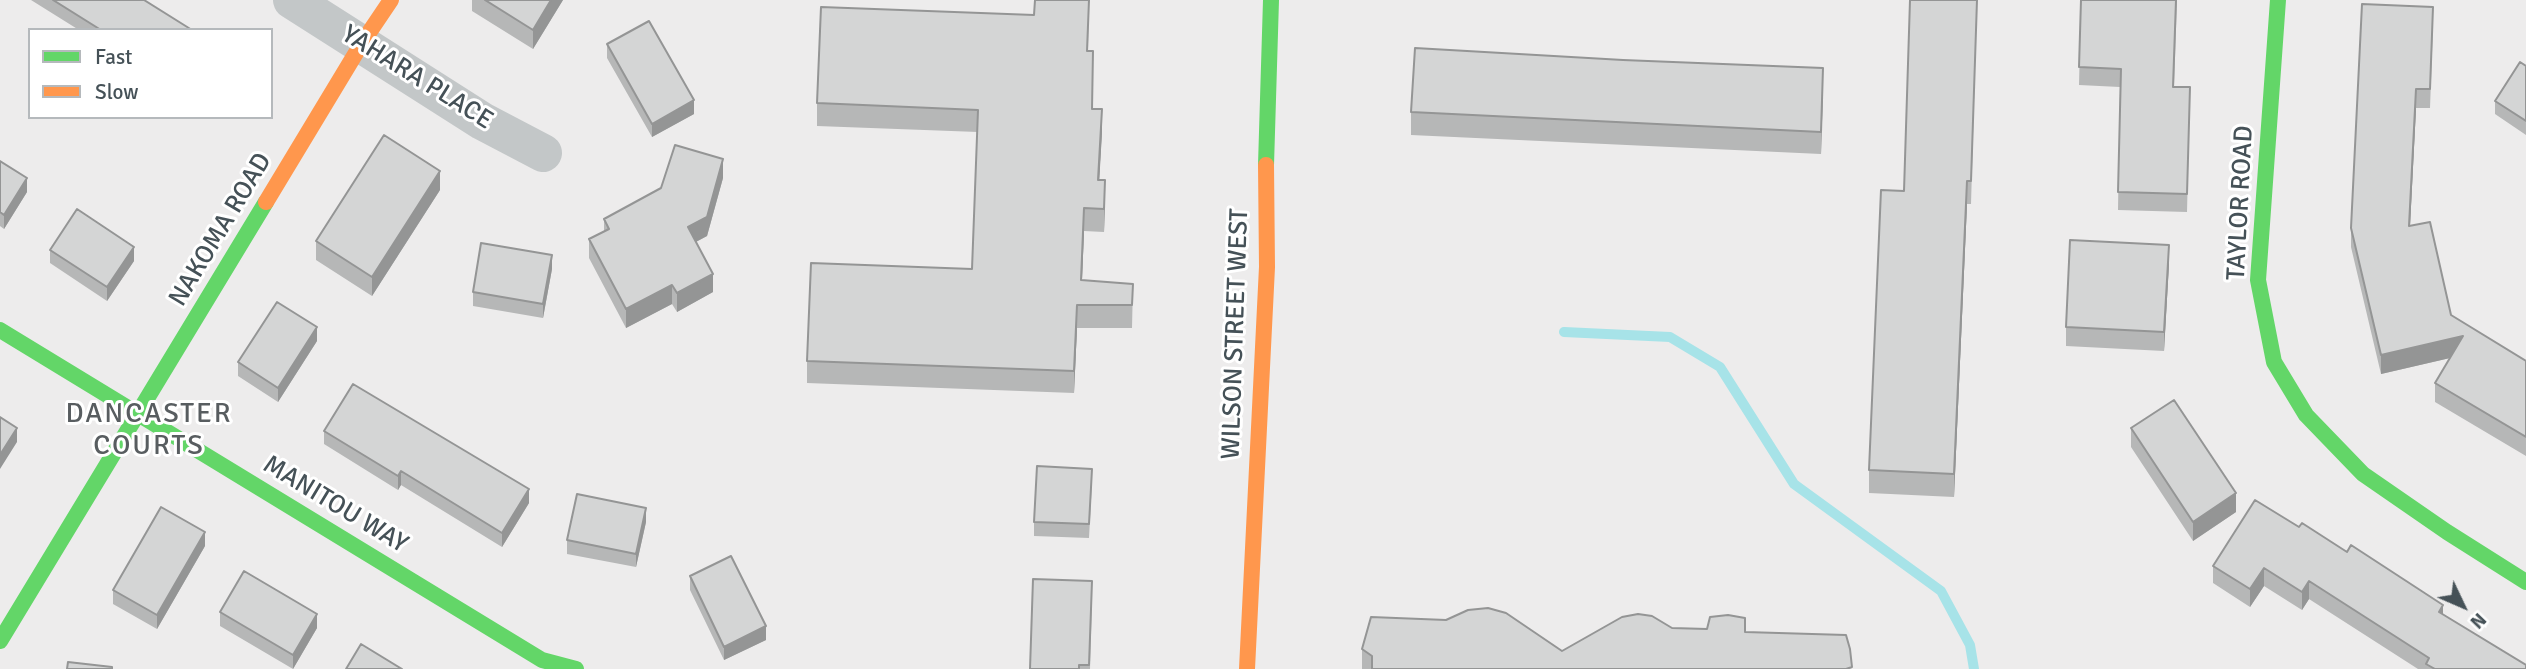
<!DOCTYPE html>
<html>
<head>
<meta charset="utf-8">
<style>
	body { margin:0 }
	#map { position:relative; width:2526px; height:669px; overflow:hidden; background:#edecec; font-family:Signika,sans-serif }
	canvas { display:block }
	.legend { position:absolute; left:28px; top:28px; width:245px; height:91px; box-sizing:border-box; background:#fff; border:2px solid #b5b9bc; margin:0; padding:9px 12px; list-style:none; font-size:21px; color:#455157 }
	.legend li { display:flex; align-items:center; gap:14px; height:35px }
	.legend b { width:35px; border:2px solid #b5b9bc }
	.north { position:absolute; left:2428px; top:571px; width:70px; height:70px; -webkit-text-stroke:5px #fff; paint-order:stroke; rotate:134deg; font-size:19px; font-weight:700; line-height:28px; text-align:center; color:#455157 }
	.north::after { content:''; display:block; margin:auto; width:24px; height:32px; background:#455157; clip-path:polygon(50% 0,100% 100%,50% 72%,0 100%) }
</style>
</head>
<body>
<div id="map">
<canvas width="2526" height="669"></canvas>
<ul class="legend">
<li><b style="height:9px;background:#63d668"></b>Fast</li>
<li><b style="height:9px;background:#ff974d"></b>Slow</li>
</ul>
<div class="north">N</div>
</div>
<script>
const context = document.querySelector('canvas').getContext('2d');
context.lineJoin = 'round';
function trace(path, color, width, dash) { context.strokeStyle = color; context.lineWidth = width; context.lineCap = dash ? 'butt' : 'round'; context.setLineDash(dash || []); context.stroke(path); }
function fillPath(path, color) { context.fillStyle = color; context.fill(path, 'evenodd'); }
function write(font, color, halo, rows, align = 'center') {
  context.font = font + ' Signika,sans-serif'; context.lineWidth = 6; context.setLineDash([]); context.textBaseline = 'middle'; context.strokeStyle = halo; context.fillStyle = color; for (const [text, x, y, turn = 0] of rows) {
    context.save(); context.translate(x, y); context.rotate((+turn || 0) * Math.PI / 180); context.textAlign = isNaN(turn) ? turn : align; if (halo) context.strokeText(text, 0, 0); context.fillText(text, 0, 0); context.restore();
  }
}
trace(new Path2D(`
	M 1564,332 L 1670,337 L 1720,367 L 1794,484 L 1941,591 L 1970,645 L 1974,669`), '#a7e3e8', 10);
trace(new Path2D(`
	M 292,0 L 482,121 L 543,153`), '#c3c7c8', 38);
trace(new Path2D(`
	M 2278,0 L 2258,280 L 2274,362 L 2306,415 L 2363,474 L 2447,532 L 2526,582
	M 1266,165 L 1271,0
	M 0,330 L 542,660 L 576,669
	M 0,641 L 266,202`), '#63d668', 16);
trace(new Path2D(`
	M 266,202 L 362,43 L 391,0
	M 1247,669 L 1267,267 L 1266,165`), '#ff974d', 16);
fillPath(new Path2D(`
	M 31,0 L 144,0 L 192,30 L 79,30 Z
	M 472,0 L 563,0 L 533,49 L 472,11 Z
	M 1089,0 L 1088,51 L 1093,74 L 1092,109 L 1102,132 L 1099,180 L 1105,203 L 1104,232 L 1084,231 L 1082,280 L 1133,284 L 1132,328 L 1077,328 L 1074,393 L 807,383 L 807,361 L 972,269 L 978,132 L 817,126 L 817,103 L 1034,15 Z
	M 1977,0 L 1971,204 L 1967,204 L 1954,497 L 1869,493 L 1869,470 L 1904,191 Z
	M 2081,0 L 2177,0 L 2174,87 L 2190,87 L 2187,212 L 2118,210 L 2120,87 L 2079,85 Z
	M 2433,25 L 2430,108 L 2416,108 L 2410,226 L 2451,315 L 2526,361 L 2526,456 L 2435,402 L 2435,383 L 2450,358 L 2381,374 L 2351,247 L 2351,228 Z
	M 607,44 L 694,114 L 652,137 L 607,58 Z
	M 2526,66 L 2526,135 L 2495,114 L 2495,101 Z
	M 1823,90 L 1821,154 L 1411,135 L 1411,112 Z
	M 0,161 L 27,192 L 4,229 L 0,226 Z
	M 723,178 L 707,236 L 696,242 L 713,292 L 677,312 L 672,304 L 626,328 L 589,258 L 589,239 L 604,231 L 604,219 Z
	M 440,190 L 372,296 L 316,260 L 316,241 Z
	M 50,250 L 134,261 L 107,301 L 50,263 Z
	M 2169,264 L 2164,351 L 2066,346 L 2066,327 Z
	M 552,269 L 543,318 L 473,306 L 473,292 Z
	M 317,341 L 278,402 L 238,376 L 238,362 Z
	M 2131,428 L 2236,512 L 2193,541 L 2131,447 Z
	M 324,431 L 529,503 L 502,547 L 401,485 L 398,490 L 324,444 Z
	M 1092,482 L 1089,538 L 1034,536 L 1034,522 Z
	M 646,522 L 636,567 L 567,554 L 567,540 Z
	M 2299,527 L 2443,615 L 2526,669 L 2418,669 L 2309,599 L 2302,610 L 2264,586 L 2250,607 L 2213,583 L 2213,566 Z
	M 205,546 L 157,629 L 113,604 L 113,590 Z
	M 690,576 L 766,640 L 724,660 L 690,590 Z
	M 1092,600 L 1090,669 L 1030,669 Z
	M 220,612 L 317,628 L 293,669 L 220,626 Z
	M 1672,628 L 1745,632 L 1852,669 L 1362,669 L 1362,649 L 1562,651 Z`), '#b6b7b7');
fillPath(new Path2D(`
	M 551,0 L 563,0 L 533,49 L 533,30 Z
	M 1823,68 L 1823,90 L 1821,154 L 1821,132 Z
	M 2416,89 L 2416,108 L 2409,245 L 2409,226 Z
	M 694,100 L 694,114 L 652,137 L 652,124 Z
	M 1102,109 L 1102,132 L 1098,203 L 1098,180 Z
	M 723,159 L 723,178 L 707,236 L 688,246 L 688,227 Z
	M 440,171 L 440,190 L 372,296 L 372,277 Z
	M 27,178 L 27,192 L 4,229 L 4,215 Z
	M 1105,180 L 1105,203 L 1104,232 L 1104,209 Z
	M 1967,181 L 1967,204 L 1954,497 L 1954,474 Z
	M 1084,208 L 1084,231 L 1081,303 L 1081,280 Z
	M 2169,245 L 2169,264 L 2164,351 L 2164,332 Z
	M 134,247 L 134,261 L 107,301 L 107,287 Z
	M 552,255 L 552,269 L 543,318 L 543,304 Z
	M 713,274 L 713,292 L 677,312 L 677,293 Z
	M 672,285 L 672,304 L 626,328 L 626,309 Z
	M 1077,305 L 1077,328 L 1074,393 L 1074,371 Z
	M 317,327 L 317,341 L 278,402 L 278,388 Z
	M 2463,336 L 2463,355 L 2381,374 L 2381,355 Z
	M 17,428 L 17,442 L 0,469 L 0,455 Z
	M 401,471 L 401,485 L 398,490 L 398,476 Z
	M 529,489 L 529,503 L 502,547 L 502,533 Z
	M 2236,493 L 2236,512 L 2193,541 L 2193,522 Z
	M 646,508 L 646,522 L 636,567 L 636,554 Z
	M 205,532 L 205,546 L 157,629 L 157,615 Z
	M 2264,568 L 2264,586 L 2250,607 L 2250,589 Z
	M 2309,581 L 2309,599 L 2302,610 L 2302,592 Z
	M 2443,605 L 2443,623 L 2439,612 Z
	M 317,614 L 317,628 L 293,669 L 293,655 Z
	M 766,626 L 766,640 L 724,660 L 724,647 Z`), '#949595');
const building = new Path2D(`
	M 53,0 L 144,0 L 192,30 L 101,30 Z
	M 485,0 L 551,0 L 533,30 Z
	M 1035,0 L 1089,0 L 1087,51 L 1093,51 L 1092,109 L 1102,109 L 1098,180 L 1105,180 L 1104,209 L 1084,208 L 1081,280 L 1133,284 L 1132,305 L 1077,305 L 1074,371 L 807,361 L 811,263 L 972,269 L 978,110 L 817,103 L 821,7 L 1034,15 Z
	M 1910,0 L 1977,0 L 1971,181 L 1967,181 L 1954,474 L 1869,470 L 1881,190 L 1904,191 Z
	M 2081,0 L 2176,0 L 2173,87 L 2190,87 L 2187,194 L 2118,192 L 2121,69 L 2079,67 Z
	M 2362,4 L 2433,7 L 2430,89 L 2416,89 L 2409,226 L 2430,222 L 2451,315 L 2526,361 L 2526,437 L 2435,383 L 2463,336 L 2381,355 L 2351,228 Z
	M 649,21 L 694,100 L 652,124 L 607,44 Z
	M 1415,48 L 1623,60 L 1823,68 L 1821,132 L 1411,112 Z
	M 2520,62 L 2526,66 L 2526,121 L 2495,101 Z
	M 384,135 L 440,171 L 372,277 L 316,241 Z
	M 675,145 L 723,159 L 707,217 L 688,227 L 713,274 L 677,293 L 672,285 L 626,309 L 589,239 L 609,229 L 604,219 L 661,188 Z
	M 0,161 L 27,178 L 4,215 L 0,212 Z
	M 77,209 L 134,247 L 107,287 L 50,250 Z
	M 2070,240 L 2169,245 L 2164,332 L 2066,327 Z
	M 481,243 L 552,255 L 543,304 L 473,292 Z
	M 277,302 L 317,327 L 278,388 L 238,362 Z
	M 353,384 L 529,489 L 502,533 L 401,471 L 398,476 L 324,431 Z
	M 2174,400 L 2236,493 L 2193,522 L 2131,428 Z
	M 0,417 L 17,428 L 0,455 Z
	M 1037,466 L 1092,469 L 1089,524 L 1034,522 Z
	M 577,494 L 646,508 L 636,554 L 567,540 Z
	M 2255,500 L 2299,527 L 2302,523 L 2347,552 L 2351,545 L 2443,605 L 2439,612 L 2526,665 L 2526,669 L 2435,669 L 2426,664 L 2429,658 L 2309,581 L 2302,592 L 2264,568 L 2250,589 L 2213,566 Z
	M 161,507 L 205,532 L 157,615 L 113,590 Z
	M 731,556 L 766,626 L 724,647 L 690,576 Z
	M 244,571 L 317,614 L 293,655 L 220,612 Z
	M 1033,579 L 1092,581 L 1089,665 L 1079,665 L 1079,669 L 1030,669 Z
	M 1488,608 L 1506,613 L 1562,651 L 1622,617 L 1638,614 L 1652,616 L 1672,628 L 1707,629 L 1710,617 L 1728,615 L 1745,618 L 1745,632 L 1846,635 L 1850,649 L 1852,667 L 1846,669 L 1372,669 L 1372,656 L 1362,649 L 1371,617 L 1446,620 L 1468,610 Z
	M 361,644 L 402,669 L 346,669 Z
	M 68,662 L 112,667 L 112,669 L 67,669 Z`);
fillPath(building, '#d4d5d5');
trace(building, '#949595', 2);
write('26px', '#455157', '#fff', [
	["YAHARA PLACE",417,78,32],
	["TAYLOR ROAD",2241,203,-87],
	["NAKOMA ROAD",221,230,-59],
	["WILSON STREET WEST",1236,334,-88],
	["MANITOU WAY",335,505,31]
]);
context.letterSpacing = '2px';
write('28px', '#585d60', '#fff', [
	["DANCASTER",149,415],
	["COURTS",149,447]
]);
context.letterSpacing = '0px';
</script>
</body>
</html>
